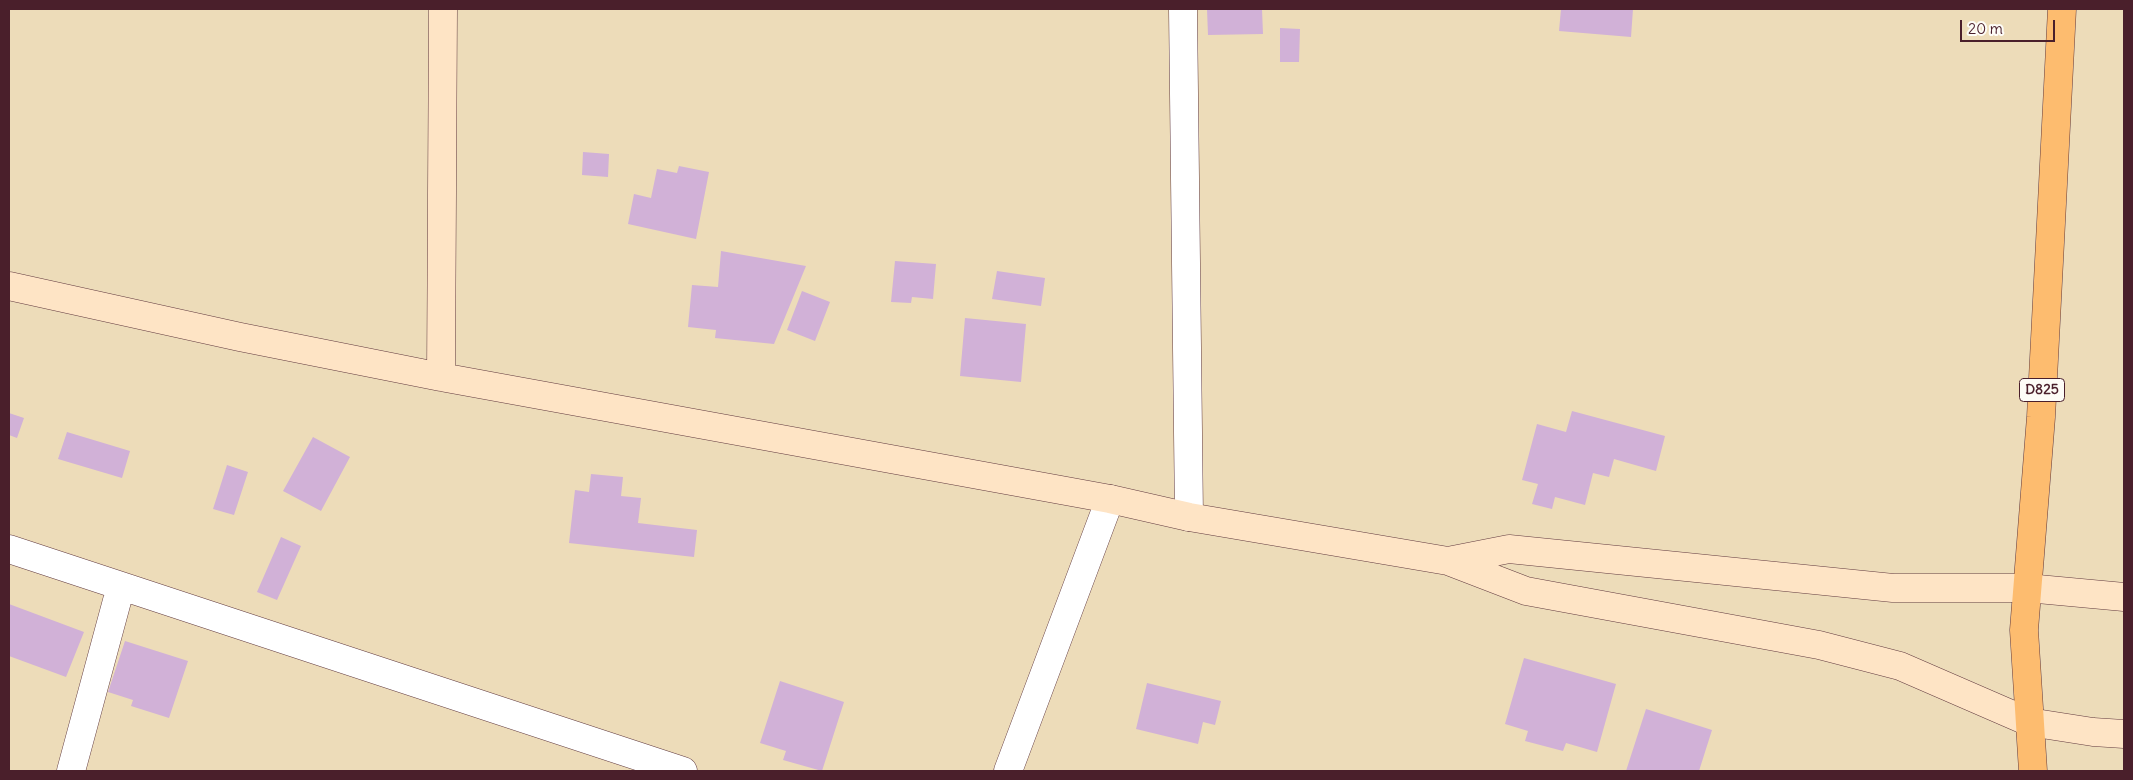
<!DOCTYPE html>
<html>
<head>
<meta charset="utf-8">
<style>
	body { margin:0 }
	#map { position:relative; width:2133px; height:780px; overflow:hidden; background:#eddcb9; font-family:Delius,sans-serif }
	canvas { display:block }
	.frame { position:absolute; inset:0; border:10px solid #4a1f2b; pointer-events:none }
	.scale { position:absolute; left:1960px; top:20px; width:95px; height:22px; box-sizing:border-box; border:2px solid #4a1f2b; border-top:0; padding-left:6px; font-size:15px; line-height:18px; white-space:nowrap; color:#4a1f2b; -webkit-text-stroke:4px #fdfcf7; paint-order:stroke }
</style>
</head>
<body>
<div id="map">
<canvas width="2133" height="780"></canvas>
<div class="frame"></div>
<div class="scale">20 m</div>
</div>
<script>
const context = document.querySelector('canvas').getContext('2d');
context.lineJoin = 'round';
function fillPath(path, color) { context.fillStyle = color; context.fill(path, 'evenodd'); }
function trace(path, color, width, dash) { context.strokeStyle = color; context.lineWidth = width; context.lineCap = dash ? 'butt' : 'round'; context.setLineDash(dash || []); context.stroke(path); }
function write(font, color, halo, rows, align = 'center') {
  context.font = font + ' Delius,sans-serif'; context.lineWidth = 4; context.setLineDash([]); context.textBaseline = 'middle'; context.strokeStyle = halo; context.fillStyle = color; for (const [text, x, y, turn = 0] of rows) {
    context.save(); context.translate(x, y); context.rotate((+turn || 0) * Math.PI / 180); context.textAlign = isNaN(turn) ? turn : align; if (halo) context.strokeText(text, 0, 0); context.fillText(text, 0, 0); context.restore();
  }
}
fillPath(new Path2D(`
	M 1207,9 L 1262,9 L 1263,34 L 1208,35 Z
	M 1561,9 L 1633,9 L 1631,37 L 1559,31 Z
	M 1280,28 L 1300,29 L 1299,62 L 1280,62 Z
	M 583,152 L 609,154 L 608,177 L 582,175 Z
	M 679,166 L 709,172 L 696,239 L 628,224 L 634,194 L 651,198 L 657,169 L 677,173 Z
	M 721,251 L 806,266 L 774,344 L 715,338 L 716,330 L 688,327 L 692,285 L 718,287 Z
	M 895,261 L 936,264 L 933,299 L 912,297 L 911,303 L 891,302 Z
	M 997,271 L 1045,278 L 1041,306 L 992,299 Z
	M 802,291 L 830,302 L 815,341 L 787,330 Z
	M 965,318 L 1026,324 L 1021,382 L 960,376 Z
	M 1572,411 L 1665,436 L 1656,471 L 1614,459 L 1609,477 L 1593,473 L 1585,505 L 1555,497 L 1552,509 L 1532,504 L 1538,484 L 1522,480 L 1537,424 L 1566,432 Z
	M 9,413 L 24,418 L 17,438 L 9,435 Z
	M 67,432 L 130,451 L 122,478 L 58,459 Z
	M 313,437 L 350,457 L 321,511 L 283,491 Z
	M 227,465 L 248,472 L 234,515 L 213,509 Z
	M 591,474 L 623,477 L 621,496 L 641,498 L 638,523 L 697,530 L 694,557 L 569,543 L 575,490 L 589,492 Z
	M 281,537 L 301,546 L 277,600 L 257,592 Z
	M 9,604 L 84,632 L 66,677 L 9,656 Z
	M 125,641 L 188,661 L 169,718 L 131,706 L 133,700 L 108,692 Z
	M 1524,658 L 1616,684 L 1597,752 L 1566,743 L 1563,751 L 1525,741 L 1528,731 L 1505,724 Z
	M 780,681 L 844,702 L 822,771 L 783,760 L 786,751 L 760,743 Z
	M 1147,683 L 1221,701 L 1215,725 L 1203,722 L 1198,744 L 1136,729 Z
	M 1646,709 L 1712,730 L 1699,771 L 1626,771 Z`), '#d1b1d7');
const street = new Path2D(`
	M 1183,9 L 1189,517
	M 9,549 L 683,771
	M 71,771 L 121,586
	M 1008,771 L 1110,499`);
const secondary = new Path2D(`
	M 9,286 L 240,337 L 441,377 L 1110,499 L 1189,517 L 1448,561 L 1526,591 L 1819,645 L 1900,666 L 2029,722 L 2093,732 L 2124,734
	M 441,377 L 443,9
	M 1448,561 L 1509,549 L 1893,588 L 2027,588 L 2124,597`);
const highway = new Path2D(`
	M 2033,771 L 2024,630 L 2041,417 L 2062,9`);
trace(street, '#623b40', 29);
trace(secondary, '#623b40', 29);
trace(highway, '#623b40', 29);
trace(street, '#fff', 28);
trace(secondary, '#fee4c5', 28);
trace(highway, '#fdbc6f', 28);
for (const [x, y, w] of [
	[2042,390,45]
]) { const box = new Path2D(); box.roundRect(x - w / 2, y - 11.5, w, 23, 4); context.fillStyle = '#fdfcf7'; context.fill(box); trace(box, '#4a1f2b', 1); }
write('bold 14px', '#4a1f2b', null, [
	["D825",2042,390]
]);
</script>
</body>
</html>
